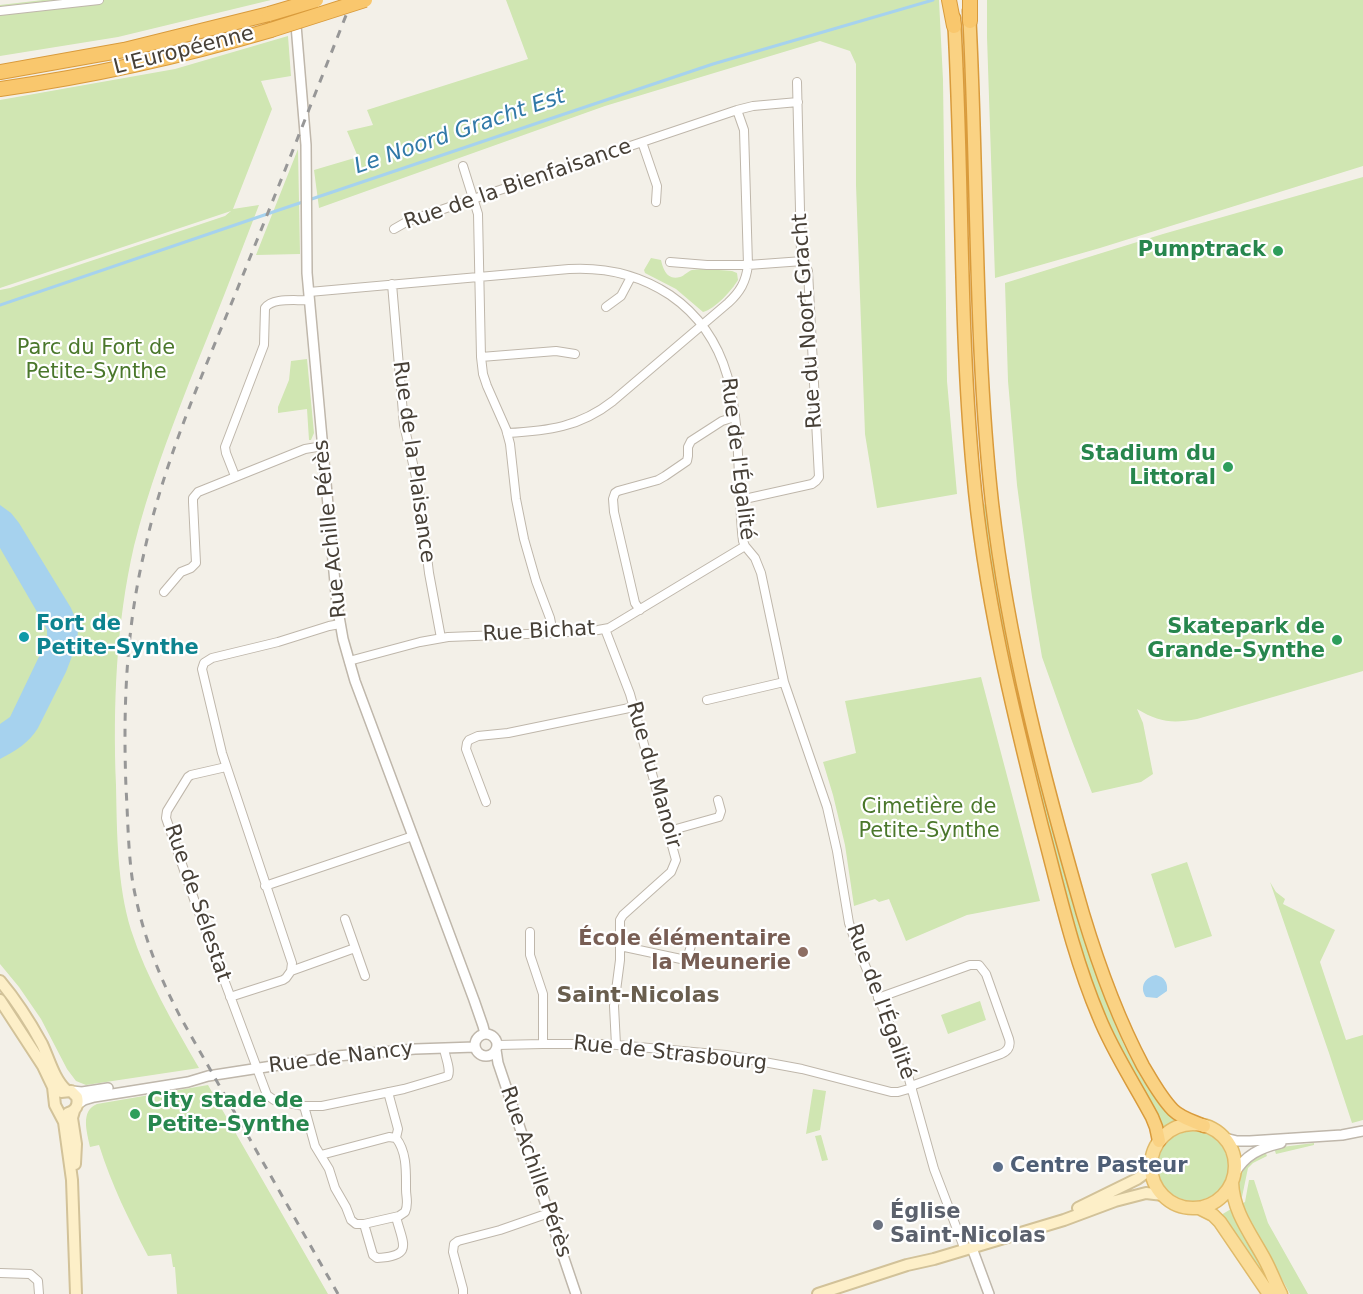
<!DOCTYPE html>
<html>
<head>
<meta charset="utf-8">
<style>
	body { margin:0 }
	canvas { display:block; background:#f3f0e8 }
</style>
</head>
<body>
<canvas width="1363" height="1294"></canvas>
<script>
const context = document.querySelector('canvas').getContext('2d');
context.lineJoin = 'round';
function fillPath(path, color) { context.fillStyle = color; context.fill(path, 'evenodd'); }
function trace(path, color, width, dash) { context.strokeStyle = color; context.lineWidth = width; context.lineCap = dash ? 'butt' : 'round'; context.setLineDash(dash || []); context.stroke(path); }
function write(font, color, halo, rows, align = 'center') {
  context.font = font + ' "DejaVu Sans",sans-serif'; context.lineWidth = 4.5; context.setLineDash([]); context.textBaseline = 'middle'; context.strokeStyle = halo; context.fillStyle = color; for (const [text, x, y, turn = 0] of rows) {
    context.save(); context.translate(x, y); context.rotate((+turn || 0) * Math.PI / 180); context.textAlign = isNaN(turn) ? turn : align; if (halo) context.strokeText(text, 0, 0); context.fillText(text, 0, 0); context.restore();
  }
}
fillPath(new Path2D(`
	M 43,0 L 271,0 L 118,37 L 0,56 L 0,5 Z
	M 506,0 L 939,0 L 943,80 L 947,381 L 957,494 L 877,508 L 865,434 L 856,185 L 856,64 L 850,51 L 820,41 L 605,106 L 319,208 L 314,170 L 358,157 L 347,131 L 373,125 L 367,110 L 528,59 Z
	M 987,0 L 1363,0 L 1363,166 L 1100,248 L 995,278 L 987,37 Z
	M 288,36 L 291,76 L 261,81 L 272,109 L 233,209 L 259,205 C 236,265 213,324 189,383 C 168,437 148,490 134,546 C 116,624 113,706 116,785 C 117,833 117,884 131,930 C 147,979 173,1023 199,1068 L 86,1085 L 76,1081 L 67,1069 L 41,1019 L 19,987 L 0,964 L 0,290 L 10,288 L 225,216 L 231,211 L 0,288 L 0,100 L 175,69 Z
	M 298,149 L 300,254 L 256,255 Z
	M 1363,177 L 1363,671 L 1197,719 C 1172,724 1159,722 1137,709 L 1143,723 L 1153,774 L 1141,782 L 1092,793 L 1072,741 L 1042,657 L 1032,597 L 1017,485 L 1008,381 L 1005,283 L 1163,234 Z
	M 651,258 L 661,260 C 663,269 667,281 680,277 C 684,276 688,271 692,270 C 701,268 722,270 732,271 L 737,273 L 738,280 C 732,290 715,309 703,312 L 676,289 L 645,273 L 644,270 Z
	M 307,359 L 314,433 L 311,440 L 309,440 L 307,409 L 278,413 L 278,407 L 289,380 L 291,361 Z
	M 986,504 C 1003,641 1037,775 1076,907 C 1095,970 1112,1032 1148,1088 C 1157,1100 1164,1113 1177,1122 L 1169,1125 L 1162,1131 L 1108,1021 L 1088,970 L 1075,925 L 1020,719 L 994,593 L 982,505 Z
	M 981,677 L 1040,901 L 967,915 L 906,941 L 889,899 L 879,902 L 875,899 L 854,906 L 845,845 L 833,795 L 823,762 L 856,753 L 845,701 Z
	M 1187,862 L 1212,936 L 1175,948 L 1151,874 Z
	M 1270,882 L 1276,892 L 1285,899 L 1283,904 L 1335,930 L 1320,962 L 1346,1040 L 1363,1035 L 1363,1120 L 1352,1123 L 1329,1053 Z
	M 980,1001 L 986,1020 L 948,1034 L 941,1015 Z
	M 208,1085 L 328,1294 L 177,1294 L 175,1267 L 173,1267 L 171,1254 L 148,1256 C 128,1218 112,1186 99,1145 L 90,1147 C 87,1132 80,1111 97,1104 Z
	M 813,1089 L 826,1091 L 820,1130 L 806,1134 Z
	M1158 1166a35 35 0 1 1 70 0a35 35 0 1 1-70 0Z
	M 821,1135 L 828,1160 L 822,1161 L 815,1136 Z
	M 1314,1143 L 1314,1145 L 1276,1154 L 1274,1148 Z
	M 1265,1151 L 1267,1156 L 1253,1163 L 1248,1168 L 1242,1197 L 1238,1199 C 1238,1189 1236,1173 1244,1165 C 1249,1159 1259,1155 1265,1151 Z
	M 1249,1180 L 1254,1180 L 1268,1223 L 1308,1294 L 1290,1294 L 1241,1204 L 1245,1202 Z
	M 1231,1209 L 1237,1222 L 1278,1294 L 1272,1294 L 1221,1215 Z`), '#d0e6b2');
fillPath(new Path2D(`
	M 0,505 L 11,513 L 19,523 L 71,608 L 76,620 L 78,631 L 77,643 L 66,672 L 38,728 C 29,743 15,751 0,759 L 0,724 L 10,717 L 47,640 L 47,630 L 40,617 L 0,548 Z
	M 1156,975 C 1164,977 1168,982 1167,991 L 1157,998 L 1146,997 C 1139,987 1145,977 1156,975 Z`), '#a6d2ee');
trace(new Path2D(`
	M 0,305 L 276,211 L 713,64 L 933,0`), '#a6d2ee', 3);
const minor = new Path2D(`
	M 0,11 L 99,0
	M 642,142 L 657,186 L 656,202
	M 463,166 L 478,214 L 481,357 L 483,374 L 487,386 L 506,429 L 510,444 L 516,499 L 524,539 L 536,581 L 550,618 L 553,633
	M 394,229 L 408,221 L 737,110 L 753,106 L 798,102
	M 670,262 L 707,265 L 748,265 L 803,261
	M 392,284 L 404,425 L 419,490 L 429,573 L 441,638
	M 309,292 L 569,269 C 605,267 640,275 670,295 C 741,344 736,423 740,499 C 741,513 741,527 743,541 L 745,546 L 755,558 L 761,573 L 784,682 L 827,807 L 837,851 L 849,923 L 857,946 L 902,1054 L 934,1169 L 965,1250
	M 606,307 L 621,296 L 631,277
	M 481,357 L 556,351 L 575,354
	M 507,433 C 548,431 580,427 613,401 L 728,303 C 740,292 746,282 748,265 L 744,130 L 737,110
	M 235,476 L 226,453 L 225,447 L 264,345 L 265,308 C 273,297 296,301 309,300
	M 740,500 L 812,484 L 816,481 L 819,477 L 808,271 L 801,253 L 797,82
	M 164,592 L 181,572 L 191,568 L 196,563 L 193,502 L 193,498 L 198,492 L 305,449 L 323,446
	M 640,610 L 635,603 L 614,512 L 613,499 L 615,493 L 618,491 L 658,480 L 665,476 L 687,461 L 688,456 L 688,447 L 691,441 L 722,421 L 735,417
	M 605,629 L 630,694 L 676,860 L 671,872 L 623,915 L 620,920 L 620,960 L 614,1006 L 616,1045
	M 349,661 L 420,642 L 448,637 L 553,633 L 598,630 L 609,628 L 745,546
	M 707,700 L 784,682
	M 226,767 L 191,775 L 188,777 L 167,811 L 166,818 L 195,902 L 267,1095 L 274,1100 L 304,1106 L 322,1106 L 404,1089 L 448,1076 C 451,1068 445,1057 444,1048
	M 486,802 L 466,749 L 467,743 L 469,740 L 478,736 L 508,733 L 634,707
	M 669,831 L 719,817 L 721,811 L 718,800
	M 265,886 L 413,836
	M 345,919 L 365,976
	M 530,932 L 530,955 L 543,994 L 543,1044
	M 620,946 L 681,959 L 688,956 L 692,942
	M 291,971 L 292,963 L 222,753 L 202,669 L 204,663 L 212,658 L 278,642 L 329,626 L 340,624
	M 230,997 L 283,980 L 286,978 L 291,971 L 355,948
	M 878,998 L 970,965 L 979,965 L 986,974 L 1009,1039 C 1011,1046 1008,1051 1001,1054 L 911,1086
	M 497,1045 L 543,1044 L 606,1044 L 726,1055 L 802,1069 L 891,1092 L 898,1092 L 912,1088
	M 388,1092 L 398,1129 L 396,1138
	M 304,1106 L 315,1146 L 329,1169 L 335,1188 L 346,1207 L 351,1220 L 356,1224 L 364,1224 L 399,1216 L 405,1212 C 409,1204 406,1198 406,1189 C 406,1172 407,1152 396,1138 L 389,1137 L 321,1155
	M 364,1224 L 373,1255 L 377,1258 C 414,1256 403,1244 396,1217
	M 0,1273 L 30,1274 L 38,1281 L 39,1294
	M 463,1294 L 463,1289 L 453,1252 L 454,1244 L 458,1241 L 500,1230 L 549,1213`);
const tertiary = new Path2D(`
	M 294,1 L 306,145 L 307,273 L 314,350 L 337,605 L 343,639 L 355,681 L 474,1000 L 483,1026 L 485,1034
	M475 1045a11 11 0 1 1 22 0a11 11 0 1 1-22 0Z
	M 496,1050 L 498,1063 L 576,1294
	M 72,1091 L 82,1092 L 108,1088
	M 78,1104 L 84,1100 L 94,1097 L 188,1082 L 208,1076 L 337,1056 L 415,1049 L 475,1047
	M 1225,1138 L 1237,1141 L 1250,1141 L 1342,1135 L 1363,1131
	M 1235,1173 C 1245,1155 1260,1148 1281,1143
	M 972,1248 L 989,1294`);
const secondary = new Path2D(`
	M 0,981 C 16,1000 30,1022 42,1044 C 49,1059 54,1079 66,1090
	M 0,1000 L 43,1066 L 53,1087 L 55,1105 L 64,1122 L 72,1180 L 76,1294
	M 61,1092 L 71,1091 L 77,1097 C 79,1105 76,1111 68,1113
	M 74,1111 L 72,1118 L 76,1144 L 75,1164
	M 1078,1208 L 1137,1179 L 1144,1174 L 1151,1164
	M 818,1294 L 907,1265 L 934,1259 L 1064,1220 L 1115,1201 L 1146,1193 L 1163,1195`);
const primary = new Path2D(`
	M1151 1166a42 42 0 1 1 84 0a42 42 0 1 1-84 0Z
	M 1232,1182 C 1233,1212 1251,1234 1265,1260 C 1271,1271 1275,1283 1281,1294
	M 1199,1208 L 1213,1215 L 1220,1222 L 1269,1294`);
const trunk = new Path2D(`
	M 969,11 C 978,175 974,340 992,503 C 1008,642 1044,779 1083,914 C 1099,967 1117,1017 1143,1066 C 1152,1081 1161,1098 1173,1110 C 1181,1118 1193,1121 1204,1126
	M 954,18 C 963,169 959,320 973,471 C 984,594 1012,708 1042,827 C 1059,891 1073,956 1099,1017 C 1113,1052 1134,1083 1152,1117 L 1156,1127 L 1159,1141`);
const motorway = new Path2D(`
	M 949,0 L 954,26
	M 970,21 L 970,0
	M 0,72 L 124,50 L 269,14
	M 0,89 C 92,76 182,56 271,30`);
trace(minor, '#bfb7ab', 10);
trace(tertiary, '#bfb7ab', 12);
trace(secondary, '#d2c299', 14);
trace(primary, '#e0ba69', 15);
trace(trunk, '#d99b3c', 15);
trace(motorway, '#d99b3c', 16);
trace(minor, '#fff', 8);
trace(tertiary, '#fff', 9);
trace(secondary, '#fdefc8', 10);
trace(primary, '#fbdd99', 12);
trace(trunk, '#fad283', 12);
trace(motorway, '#f9c76d', 14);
trace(new Path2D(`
	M 338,1294 L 182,1020 C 159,977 142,933 133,884 C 128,852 128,820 126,788 C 123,709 126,630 144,553 C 166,451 211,356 249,260 C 284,173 318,87 352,0`), '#979797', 3, [8, 8]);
const motorwayBridge = new Path2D(`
	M 269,14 L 316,0
	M 271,30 L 365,0`);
trace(motorwayBridge, '#d99b3c', 16, []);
trace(motorwayBridge, '#f9c76d', 14);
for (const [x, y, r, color] of [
	[1278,251,6,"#2e9e5b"],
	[1228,467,6,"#2e9e5b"],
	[24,637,6,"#0f9aa8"],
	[1337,640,6,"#2e9e5b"],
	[803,952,6,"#8d6e63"],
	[135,1114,6,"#2e9e5b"],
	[998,1167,6,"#5c6f8a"],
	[878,1225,6,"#6b7280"]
]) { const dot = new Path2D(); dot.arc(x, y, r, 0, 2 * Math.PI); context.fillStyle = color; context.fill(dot); trace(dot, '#fff', 2); }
write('21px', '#474037', '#fff', [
	["L'Européenne",184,51,-14],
	["Rue de la Bienfaisance",518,185,-19],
	["Rue du Noort Gracht",808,321,-94],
	["Rue de l'Égalité",737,459,83],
	["Rue de la Plaisance",413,462,82],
	["Rue Achille Pérès",331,529,-96],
	["Rue Bichat",539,632,-3],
	["Rue du Manoir",653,775,74],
	["Rue de Sélestat",197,903,71],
	["Rue de l'Égalité",880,1002,70],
	["Rue de Strasbourg",670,1054,6],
	["Rue de Nancy",341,1058,-7],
	["Rue Achille Pérès",535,1172,71]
]);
write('bold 21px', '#27864d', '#fff', [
	["Pumptrack",1266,251],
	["Stadium du",1216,455],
	["Littoral",1216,479],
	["Skatepark de",1325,628],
	["Grande-Synthe",1325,652],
	["City stade de",147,1102,"left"],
	["Petite-Synthe",147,1126,"left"]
], 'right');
write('21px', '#4a772b', '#fff', [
	["Parc du Fort de",96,349],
	["Petite-Synthe",96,373],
	["Cimetière de",929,808],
	["Petite-Synthe",929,832]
]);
write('bold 21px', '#0d838f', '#fff', [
	["Fort de",36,625],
	["Petite-Synthe",36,649]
], 'left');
write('bold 21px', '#785e54', '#fff', [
	["École élémentaire",791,940],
	["la Meunerie",791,964]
], 'right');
write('bold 21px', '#4e5e75', '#fff', [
	["Centre Pasteur",1010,1167]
], 'left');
write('bold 21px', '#5b616d', '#fff', [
	["Église",890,1213],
	["Saint-Nicolas",890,1237]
], 'left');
write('italic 22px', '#3179a8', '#fff', [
	["Le Noord Gracht Est",460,132,-19]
]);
write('bold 22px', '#695e4e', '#fff', [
	["Saint-Nicolas",638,996]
]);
</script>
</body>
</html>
